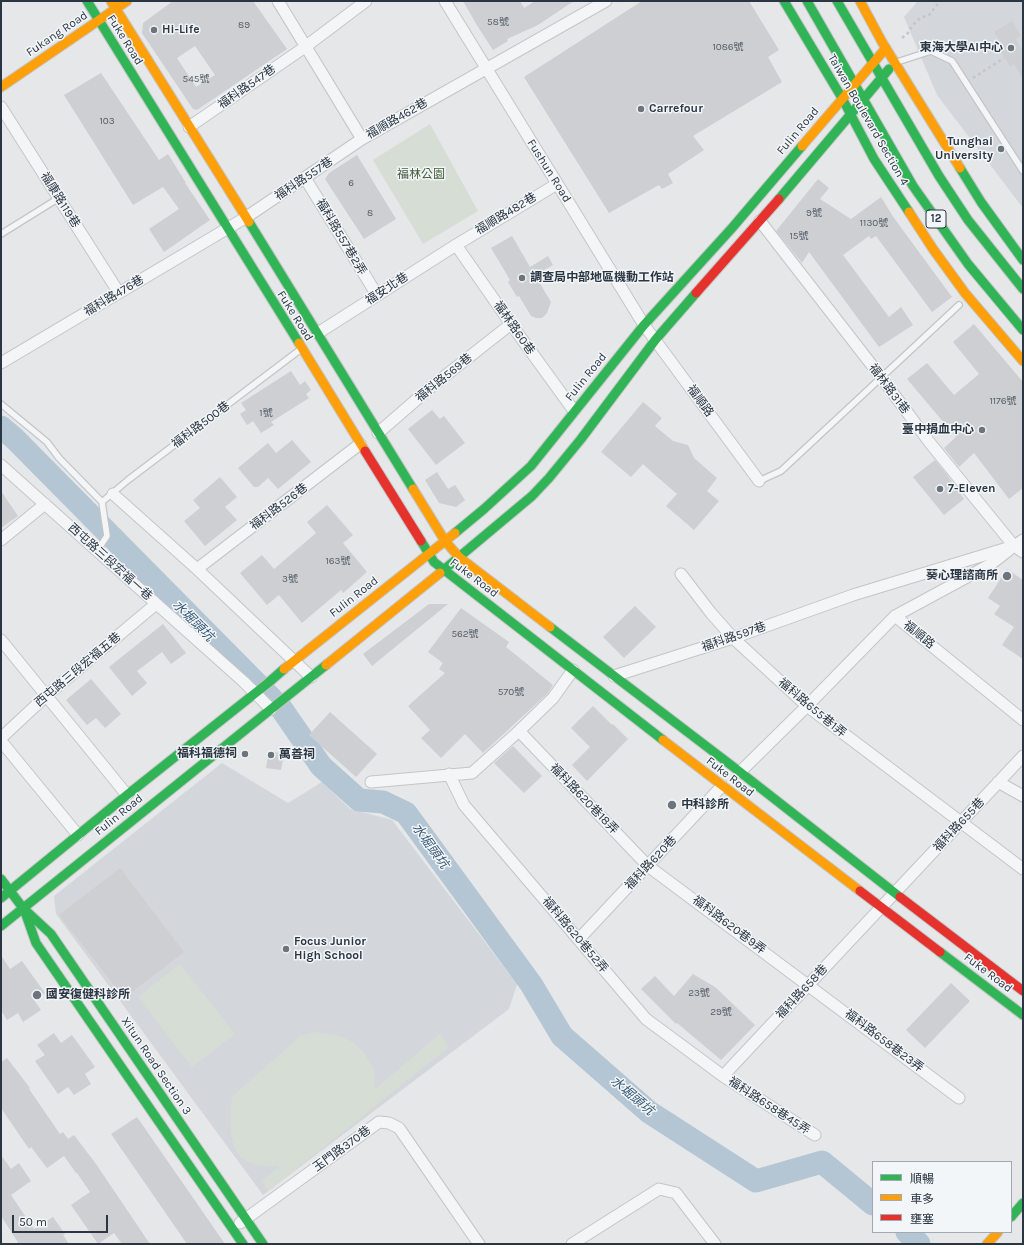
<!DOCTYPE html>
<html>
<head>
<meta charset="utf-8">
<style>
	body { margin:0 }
	#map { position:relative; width:1024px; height:1245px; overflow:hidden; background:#e5e7e9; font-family:Karla,"Noto Sans TC",sans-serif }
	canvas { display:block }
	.frame { position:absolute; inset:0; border:2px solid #2b3643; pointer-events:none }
	.legend { position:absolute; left:872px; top:1161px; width:140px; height:72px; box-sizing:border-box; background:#f3f6f8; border:1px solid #a3a9b0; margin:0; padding:5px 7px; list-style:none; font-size:12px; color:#2b3643 }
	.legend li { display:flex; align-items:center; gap:8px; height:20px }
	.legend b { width:20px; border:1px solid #a3a9b0 }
	.scale { position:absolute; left:12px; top:1215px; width:96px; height:18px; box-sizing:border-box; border:2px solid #2b3643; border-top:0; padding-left:5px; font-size:12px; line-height:14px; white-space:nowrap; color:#2b3643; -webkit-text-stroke:3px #f3f6f8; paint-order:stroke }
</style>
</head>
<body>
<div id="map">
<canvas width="1024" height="1245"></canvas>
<div class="frame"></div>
<ul class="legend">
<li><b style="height:5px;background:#30b455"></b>順暢</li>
<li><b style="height:5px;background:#ff9f0a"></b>車多</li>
<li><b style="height:5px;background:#e5322d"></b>壅塞</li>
</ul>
<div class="scale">50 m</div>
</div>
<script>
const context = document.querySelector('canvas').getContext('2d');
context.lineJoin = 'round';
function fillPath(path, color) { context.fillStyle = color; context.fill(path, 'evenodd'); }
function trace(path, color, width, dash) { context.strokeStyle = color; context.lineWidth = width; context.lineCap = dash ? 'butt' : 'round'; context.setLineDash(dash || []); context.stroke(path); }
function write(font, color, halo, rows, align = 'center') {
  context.font = font + ' Karla,"Noto Sans TC",sans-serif'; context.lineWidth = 3; context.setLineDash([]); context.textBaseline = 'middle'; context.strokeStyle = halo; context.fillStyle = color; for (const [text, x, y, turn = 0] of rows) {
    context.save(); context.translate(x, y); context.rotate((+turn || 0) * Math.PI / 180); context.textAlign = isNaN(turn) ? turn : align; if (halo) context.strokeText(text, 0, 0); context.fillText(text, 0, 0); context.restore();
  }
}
fillPath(new Path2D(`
	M 918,1 L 1023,1 L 1023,208 L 937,95 L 904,17 Z
	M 222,763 L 288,803 L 322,782 L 350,809 L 392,820 L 517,984 L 509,1009 L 263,1195 L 56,914 L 54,896 Z`), '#d3d7dc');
fillPath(new Path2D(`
	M 430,124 L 478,211 L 423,244 L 373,160 Z
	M 180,964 L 235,1034 L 192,1067 L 138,997 Z
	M 315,1032 L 342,1037 L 354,1043 L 362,1050 L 375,1071 L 374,1090 L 440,1034 L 449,1047 L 269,1191 L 261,1181 L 280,1166 C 272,1166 263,1167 255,1164 C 250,1163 242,1159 239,1155 C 228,1141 230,1113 232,1097 L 300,1036 Z`), '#d6ddd5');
trace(new Path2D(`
	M 1,427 L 15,439 L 281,708 L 321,766 L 359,800 L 383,802 L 406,813 L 531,984 L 562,1036 L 649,1112 L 756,1181 L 822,1162 L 873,1204
	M 907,1232 L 919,1244`), '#b4c5d3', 23);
fillPath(new Path2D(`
	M 173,1 L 253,1 L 287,49 L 197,110 L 193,109 L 142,33 L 143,23 ZM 195,46 L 215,75 L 196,87 L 177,58 Z
	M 463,1 L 520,1 L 524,8 L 535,1 L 574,1 L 538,25 L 507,39 L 508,41 L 493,50 L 478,27 Z
	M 642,1 L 749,1 L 779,50 L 768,57 L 782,82 L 693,136 L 704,150 L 668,174 L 673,183 L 662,189 L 659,185 L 609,213 L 524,77 Z
	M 1012,21 L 1021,36 L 1016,39 L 1023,51 L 1023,80 L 1014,64 L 1010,66 L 999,49 L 1004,46 L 994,32 Z
	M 101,73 L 159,160 L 168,154 L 186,183 L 185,183 L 210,220 L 164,252 L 149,229 L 179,209 L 163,187 L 133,205 L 64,95 Z
	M 357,155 L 396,219 L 364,239 L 325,179 L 329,173 Z
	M 818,179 L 829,188 L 820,199 L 851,219 L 881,197 L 894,218 L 952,297 L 932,312 L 876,236 L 871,239 L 869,236 L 843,255 L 889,317 L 901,307 L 913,325 L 879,347 L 809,252 L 802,263 L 776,231 Z
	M 512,236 L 530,267 L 548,256 L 553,265 L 535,275 L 551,302 L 547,313 L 542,318 L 536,318 L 531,316 L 519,296 L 517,297 L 508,282 L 510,280 L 491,248 Z
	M 974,324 L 1023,382 L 1023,488 L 1009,499 L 974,453 L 959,467 L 944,448 L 956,437 L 907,379 L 927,363 L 954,395 L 979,374 L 953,342 Z
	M 291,371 L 300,385 L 305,381 L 311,390 L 306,394 L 309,398 L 271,422 L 274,425 L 261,433 L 253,421 L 247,425 L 240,414 L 246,410 L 241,403 Z
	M 643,402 L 662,418 L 655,426 L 673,441 L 688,445 L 694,458 L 717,478 L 707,491 L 719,501 L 694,530 L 666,506 L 677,494 L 655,475 L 643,464 L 631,477 L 601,452 Z
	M 432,410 L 440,419 L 444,416 L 465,443 L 436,465 L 408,429 Z
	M 292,440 L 311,462 L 278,489 L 268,478 L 258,487 L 254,487 L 238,468 L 268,443 L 276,453 Z
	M 935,460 L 948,476 L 964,499 L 944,515 L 913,477 Z
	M 437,472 L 448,489 L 455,485 L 465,500 L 456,507 L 439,503 L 425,480 Z
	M 220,477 L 237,497 L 225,507 L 237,520 L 205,546 L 184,521 L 200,508 L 193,500 Z
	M 1,491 L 18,516 L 1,528 Z
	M 327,505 L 353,535 L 343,543 L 367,572 L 343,593 L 341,590 L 302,623 L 279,595 L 267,605 L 240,573 L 262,555 L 274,569 L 316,533 L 307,522 Z
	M 1007,569 L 1023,580 L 1023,659 L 1002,645 L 1014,627 L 994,614 L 1000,606 L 988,598 Z
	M 429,604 L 448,604 L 372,666 L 363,654 Z
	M 635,606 L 656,627 L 624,658 L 603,637 Z
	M 461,608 L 509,642 L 506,647 L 553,685 L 548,693 L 483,753 L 465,734 L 441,758 L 421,738 L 430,730 L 408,706 L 445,673 L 439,669 L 443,663 L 428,652 Z
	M 163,624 L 186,653 L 171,664 L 162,652 L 137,671 L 147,683 L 132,696 L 109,667 Z
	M 91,679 L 121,714 L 105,728 L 96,718 L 87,725 L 66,700 Z
	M 593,706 L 612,725 L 613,724 L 628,739 L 587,781 L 572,765 L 590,747 L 571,728 Z
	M 330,712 L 377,754 L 356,777 L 309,735 Z
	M 513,746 L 542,776 L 524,793 L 494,763 Z
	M 269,751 L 284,754 L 281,770 L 266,768 Z
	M 120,868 L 184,952 L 124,998 L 59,915 Z
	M 1,955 L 10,969 L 22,961 L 45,993 L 34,1000 L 41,1010 L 23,1022 L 18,1013 L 7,1020 L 1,1010 Z
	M 693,974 L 715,987 L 755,1025 L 721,1060 L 677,1023 L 676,1024 L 641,989 L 655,976 L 674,996 Z
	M 951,983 L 970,1001 L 925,1048 L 906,1030 Z
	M 54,1033 L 61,1043 L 72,1035 L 95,1067 L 85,1074 L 91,1084 L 74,1095 L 68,1087 L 58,1094 L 35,1061 L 45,1055 L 37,1045 Z
	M 7,1058 L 30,1088 L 29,1089 L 60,1134 L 63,1132 L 68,1139 L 74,1135 L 96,1164 L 150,1244 L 122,1244 L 114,1233 L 98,1244 L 71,1205 L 90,1192 L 77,1173 L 76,1173 L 64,1156 L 47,1168 L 31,1147 L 29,1149 L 1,1108 L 1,1062 Z
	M 137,1117 L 225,1244 L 187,1244 L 111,1134 Z
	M 1,1155 L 11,1169 L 19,1163 L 31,1181 L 11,1195 L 34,1229 L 53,1217 L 65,1234 L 63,1235 L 69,1244 L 19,1244 L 1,1216 Z`), '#cdcfd2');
const lane = new Path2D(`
	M 897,62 L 931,51 L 952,61 L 1023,171
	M 1,234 L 59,198
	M 1,404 L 47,442 L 59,458 L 102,502 L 107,536 L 97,551
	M 759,481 L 781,471 L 959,305
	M 102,502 L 128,480 L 301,349`);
const street = new Path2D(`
	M 278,1 L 362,139
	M 445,1 L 644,325 L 759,481
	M 1,107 L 119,293
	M 189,127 L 305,47 L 366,1
	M 305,178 L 377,295
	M 760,221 L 881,377 L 930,443 L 1014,546 L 1023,552
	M 456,245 L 511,324 L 574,411
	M 318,333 L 456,245 L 557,184
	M 1,363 L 245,218 L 362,139 L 606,1
	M 378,433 L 431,387 L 511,324
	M 1,465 L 244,682 L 271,709
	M 113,494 L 197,569 L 311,677
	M 1,540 L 45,504
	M 197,569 L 360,444
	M 681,574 L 711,613 L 733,638 L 807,706 L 1023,869
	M 895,616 L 1023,720
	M 1,640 L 127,795
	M 614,676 L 733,638 L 853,595 L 1014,546 L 1023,540
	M 519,731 L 648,866 L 959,1098
	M 1,738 L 46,696 L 156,604
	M 1,741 L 78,835
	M 740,772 L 807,706 L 895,616 L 991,564 L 1009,550
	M 449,774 L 464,805 L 646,1019 L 723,1076 L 815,1135
	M 371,782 L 472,773 L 519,731 L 553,698 L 573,670
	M 998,782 L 1023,796
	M 579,939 L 722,786
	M 723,1076 L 1023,756
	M 240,1223 L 379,1122 L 389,1123 L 399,1128 L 479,1244
	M 572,1244 L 659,1189 L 676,1193 L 715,1244`);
const fast = new Path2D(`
	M 87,1 L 299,343
	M 784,1 L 842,98 L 874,159 L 909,212
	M 807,1 L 913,186 L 968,264 L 1023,330
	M 837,1 L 939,176 L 968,220 L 1023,289
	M 960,168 L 981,202 L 1023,260
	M 779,199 L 889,69
	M 249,222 L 413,489
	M 455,533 L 484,509 L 531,466 L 644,325 L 732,228 L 802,146
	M 421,541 L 434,562 L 663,740
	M 440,573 L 532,496 L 549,478 L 581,439 L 656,339 L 696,293
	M 550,627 L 740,772 L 900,897
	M 1,879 L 23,908 L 51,934 L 263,1244
	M 1,898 L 127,795 L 268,683 L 284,669
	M 25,912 L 36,943 L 243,1244
	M 1,926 L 326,665
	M 940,952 L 1023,1015
	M 1011,1217 L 1023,1203`);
const slow = new Path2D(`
	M 111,1 L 249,222
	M 860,1 L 882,42 L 960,168
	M 1,87 L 127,1
	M 802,146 L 886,48
	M 909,212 L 933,249 L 965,293 L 1023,361
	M 299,343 L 365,451
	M 413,489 L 445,541 L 459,557 L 550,627
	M 326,665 L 440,573
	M 284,669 L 455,533
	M 663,740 L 860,891
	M 987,1244 L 998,1232`);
const jam = new Path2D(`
	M 696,293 L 779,199
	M 365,451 L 421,541
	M 860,891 L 940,952
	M 900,897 L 1023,991`);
trace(lane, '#c3c5c7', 8);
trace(street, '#c3c5c7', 13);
trace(fast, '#c3c5c7', 11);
trace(slow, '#c3c5c7', 11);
trace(jam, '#c3c5c7', 11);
trace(new Path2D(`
	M 902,38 L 908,33 L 912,26 L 920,18 L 929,15 L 940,1
	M 973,78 L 1004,58`), '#c4c6c9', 2.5, [3, 3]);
trace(lane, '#f4f5f6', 5.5);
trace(street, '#f4f5f6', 11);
trace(fast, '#30b455', 9);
trace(slow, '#ff9f0a', 9);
trace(jam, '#e5322d', 9);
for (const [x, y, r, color] of [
	[154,30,4,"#6c747d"],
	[1011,48,4,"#6c747d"],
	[641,109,4,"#6c747d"],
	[1001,149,4,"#6c747d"],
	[522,278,4,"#6c747d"],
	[982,430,4,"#6c747d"],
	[940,489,4,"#6c747d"],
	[1007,576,5,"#6c747d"],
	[245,754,4,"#6c747d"],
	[271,755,4,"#6c747d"],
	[672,805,5,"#6c747d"],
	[286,949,4,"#6c747d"],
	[37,995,5,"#6c747d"]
]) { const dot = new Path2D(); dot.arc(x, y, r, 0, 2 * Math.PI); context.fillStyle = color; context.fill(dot); trace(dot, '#f3f6f8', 1.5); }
write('10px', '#545d68', null, [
	["58號",498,22],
	["89",244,25],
	["1086號",728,47],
	["545號",196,79],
	["103",107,121],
	["6",351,183],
	["8",370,213],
	["9號",814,213],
	["1130號",874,223],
	["15號",799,236],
	["1176號",1003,401],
	["1號",266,413],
	["163號",338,561],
	["3號",290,579],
	["562號",465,634],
	["570號",511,692],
	["23號",699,993],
	["29號",721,1012]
]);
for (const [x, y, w] of [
	[936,219,20]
]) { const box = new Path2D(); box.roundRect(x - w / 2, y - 9, w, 18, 3); context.fillStyle = '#f3f6f8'; context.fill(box); trace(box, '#2b3643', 1); }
write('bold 11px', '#2b3643', null, [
	["12",936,219]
]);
write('bold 12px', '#2b3643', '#f3f6f8', [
	["Hi-Life",162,30],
	["東海大學AI中心",1003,48,"right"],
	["Carrefour",649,109],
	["Tunghai",993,142,"right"],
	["University",993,156,"right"],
	["調查局中部地區機動工作站",530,278],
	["臺中捐血中心",974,430,"right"],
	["7-Eleven",948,489],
	["葵心理諮商所",998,576,"right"],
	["福科福德祠",237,754,"right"],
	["萬善祠",279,755],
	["中科診所",681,805],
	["Focus Junior",294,942],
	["High School",294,956],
	["國安復健科診所",46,995]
], 'left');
write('12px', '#2b3643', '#f3f6f8', [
	["Fukang Road",57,34,-34],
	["Fuke Road",125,40,58],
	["福科路547巷",247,87,-35],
	["福順路462巷",397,119,-30],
	["Taiwan Boulevard Section 4",868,120,60],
	["Fulin Road",798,131,-50],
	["Fushun Road",549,171,58],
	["福科路557巷",304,179,-34],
	["福康路119巷",60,200,58],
	["福順路482巷",506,214,-31],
	["福科路557巷2弄",341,237,59],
	["福安北巷",387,289,-33],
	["福科路476巷",114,296,-31],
	["Fuke Road",295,316,58],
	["福林路60巷",514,328,55],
	["Fulin Road",586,377,-51],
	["福科路569巷",444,378,-39],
	["福林路31巷",889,389,53],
	["福順路",700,401,54],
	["福科路500巷",201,425,-37],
	["福科路526巷",279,507,-37],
	["西屯路三段宏福一巷",110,562,42],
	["Fuke Road",474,578,37],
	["Fulin Road",354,597,-38],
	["福順路",919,635,39],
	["福科路597巷",734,637,-19],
	["西屯路三段宏福五巷",78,670,-40],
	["福科路655巷1弄",812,708,40],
	["Fuke Road",730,777,38],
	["福科路620巷18弄",584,799,46],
	["Fulin Road",119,815,-39],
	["福科路655巷",959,825,-47],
	["福科路620巷",651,863,-47],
	["福科路620巷9弄",729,925,37],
	["福科路620巷52弄",575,935,50],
	["Fuke Road",988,973,37],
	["福科路658巷",802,992,-47],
	["福科路658巷23弄",884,1041,37],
	["Xitun Road Section 3",156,1066,56],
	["福科路658巷45弄",769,1106,33],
	["玉門路370巷",342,1149,-36]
]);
write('12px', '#435f39', '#f3f6f8', [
	["福林公園",421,175]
]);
write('italic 13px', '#365877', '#f3f6f8', [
	["水堀頭坑",193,621,45],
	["水堀頭坑",430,846,54],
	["水堀頭坑",632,1096,40]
]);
</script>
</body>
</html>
